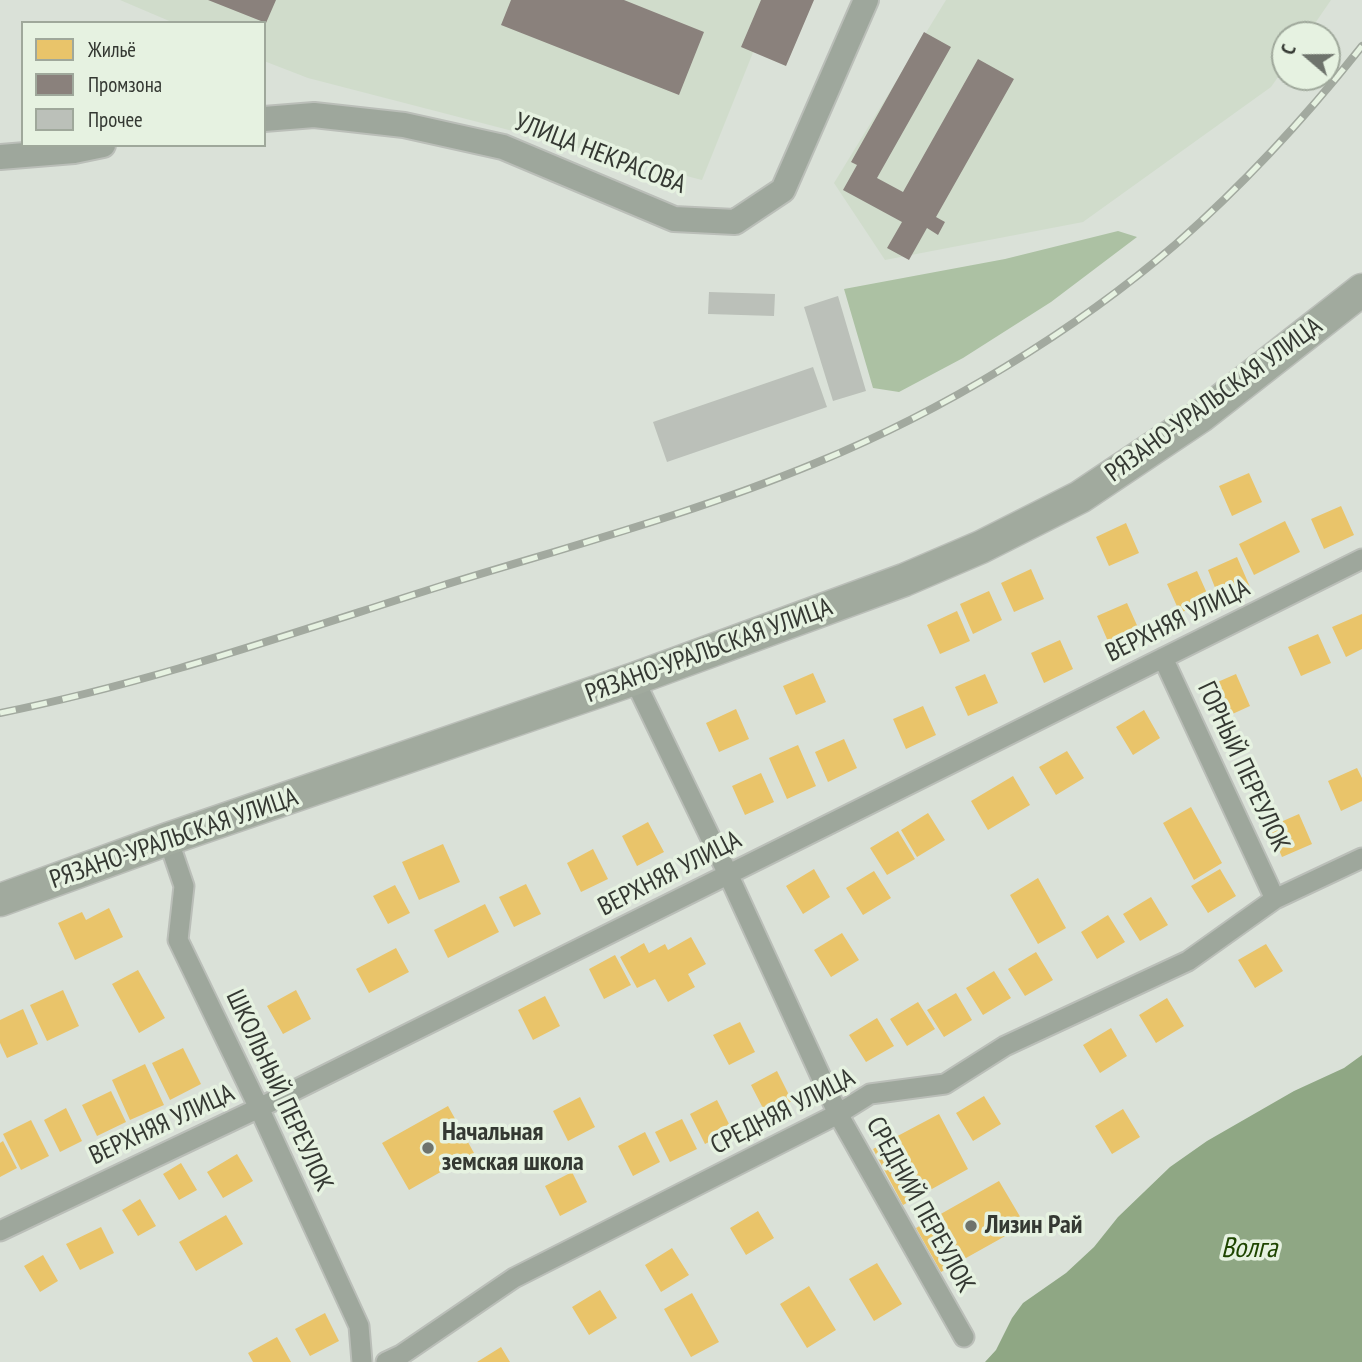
<!DOCTYPE html>
<html>
<head>
<meta charset="utf-8">
<style>
	body { margin:0 }
	#map { position:relative; width:1362px; height:1362px; overflow:hidden; background:#dae1d8; font-family:"PT Sans Narrow",sans-serif }
	canvas { display:block }
	.legend { position:absolute; left:21px; top:21px; width:245px; height:126px; box-sizing:border-box; background:#e6f2e1; border:2px solid #9fa89b; margin:0; padding:9px 12px; list-style:none; font-size:21px; color:#343832 }
	.legend li { display:flex; align-items:center; gap:14px; height:35px }
	.legend b { width:35px; border:2px solid #9fa89b }
	.north { position:absolute; left:1271px; top:21px; width:70px; height:70px; box-sizing:border-box; background:#e6f2e1; border:2px solid #9fa89b; border-radius:50%; rotate:290deg; font-size:19px; font-weight:700; line-height:28px; text-align:center; color:#343832 }
	.north::after { content:''; display:block; margin:auto; width:24px; height:32px; background:#6e736c; clip-path:polygon(50% 0,100% 100%,50% 72%,0 100%) }
</style>
</head>
<body>
<div id="map">
<canvas width="1362" height="1362"></canvas>
<ul class="legend">
<li><b style="height:19px;background:#e9c46a"></b>Жильё</li>
<li><b style="height:19px;background:#8a817c"></b>Промзона</li>
<li><b style="height:19px;background:#bbc0b9"></b>Прочее</li>
</ul>
<div class="north">С</div>
</div>
<script>
const context = document.querySelector('canvas').getContext('2d');
context.lineJoin = 'round';
function fillPath(path, color) { context.fillStyle = color; context.fill(path, 'evenodd'); }
function trace(path, color, width, dash) { context.strokeStyle = color; context.lineWidth = width; context.lineCap = dash ? 'butt' : 'round'; context.setLineDash(dash || []); context.stroke(path); }
function write(font, color, halo, rows, align = 'center') {
  context.font = font + ' "PT Sans Narrow",sans-serif'; context.lineWidth = 7; context.setLineDash([]); context.textBaseline = 'middle'; context.strokeStyle = halo; context.fillStyle = color; for (const [text, x, y, turn = 0] of rows) {
    context.save(); context.translate(x, y); context.rotate((+turn || 0) * Math.PI / 180); context.textAlign = isNaN(turn) ? turn : align; if (halo) context.strokeText(text, 0, 0); context.fillText(text, 0, 0); context.restore();
  }
}
fillPath(new Path2D(`
	M 120,0 L 774,0 L 702,180 L 308,78 L 264,61 L 264,23 L 174,23 Z
	M 946,0 L 1331,0 L 1307,35 L 1285,35 L 1285,67 L 1271,87 L 1083,222 L 885,260 L 834,183 Z`), '#d0dccb');
fillPath(new Path2D(`
	M 1118,231 L 1137,237 L 1051,302 L 963,358 L 899,392 L 873,388 L 844,289 L 1005,259 Z`), '#acc1a3');
fillPath(new Path2D(`
	M 1362,1055 L 1362,1362 L 985,1362 L 996,1350 L 1012,1318 L 1023,1303 L 1066,1273 L 1094,1247 L 1118,1217 L 1170,1167 L 1207,1141 L 1294,1091 L 1344,1068 Z`), '#8fa784');
fillPath(new Path2D(`
	M 1249,473 L 1262,502 L 1232,516 L 1219,486 Z
	M 1341,506 L 1354,535 L 1324,549 L 1311,519 Z
	M 1285,521 L 1300,552 L 1254,575 L 1239,544 Z
	M 1126,523 L 1139,553 L 1109,566 L 1096,537 Z
	M 1237,557 L 1250,587 L 1220,600 L 1208,570 Z
	M 1031,569 L 1044,599 L 1014,612 L 1001,583 Z
	M 1197,571 L 1210,600 L 1180,613 L 1167,584 Z
	M 989,591 L 1002,620 L 973,634 L 960,604 Z
	M 1127,603 L 1140,632 L 1110,646 L 1097,616 Z
	M 957,611 L 970,641 L 940,654 L 927,625 Z
	M 1362,614 L 1362,649 L 1346,657 L 1332,627 Z
	M 1318,634 L 1331,663 L 1301,676 L 1288,647 Z
	M 1060,640 L 1073,669 L 1044,683 L 1031,653 Z
	M 813,673 L 826,702 L 796,715 L 783,686 Z
	M 985,674 L 998,703 L 968,716 L 955,687 Z
	M 1236,674 L 1250,706 L 1228,716 L 1213,684 Z
	M 923,706 L 936,735 L 906,749 L 893,719 Z
	M 736,709 L 749,739 L 719,752 L 706,723 Z
	M 1144,710 L 1160,738 L 1133,755 L 1116,727 Z
	M 844,739 L 857,768 L 828,782 L 815,752 Z
	M 798,745 L 816,786 L 787,799 L 769,758 Z
	M 1067,751 L 1084,778 L 1056,795 L 1039,767 Z
	M 1357,768 L 1362,778 L 1362,801 L 1341,811 L 1328,781 Z
	M 761,773 L 774,802 L 745,815 L 732,786 Z
	M 1013,776 L 1030,805 L 988,830 L 971,801 Z
	M 1191,807 L 1222,863 L 1194,880 L 1163,823 Z
	M 928,813 L 945,840 L 917,857 L 901,830 Z
	M 1299,814 L 1312,844 L 1282,857 L 1269,827 Z
	M 648,822 L 664,852 L 637,866 L 622,836 Z
	M 898,831 L 915,859 L 887,875 L 870,848 Z
	M 443,844 L 460,882 L 419,900 L 402,862 Z
	M 593,849 L 608,879 L 581,892 L 567,863 Z
	M 814,869 L 830,897 L 803,914 L 786,886 Z
	M 1220,869 L 1236,896 L 1208,913 L 1191,886 Z
	M 874,871 L 891,898 L 863,915 L 846,888 Z
	M 1038,878 L 1066,928 L 1038,944 L 1010,895 Z
	M 526,884 L 541,914 L 514,927 L 499,897 Z
	M 395,885 L 410,913 L 388,924 L 373,896 Z
	M 1151,897 L 1168,925 L 1140,941 L 1123,914 Z
	M 485,904 L 499,932 L 448,958 L 434,930 Z
	M 109,908 L 123,937 L 75,960 L 58,923 L 82,912 L 86,920 Z
	M 1108,915 L 1125,942 L 1097,959 L 1081,932 Z
	M 842,933 L 859,960 L 831,977 L 814,950 Z
	M 691,937 L 706,964 L 688,974 L 695,987 L 668,1002 L 655,979 L 637,988 L 620,957 L 644,943 L 649,953 L 665,944 L 668,950 Z
	M 1266,944 L 1283,971 L 1255,988 L 1238,960 Z
	M 396,948 L 409,972 L 369,993 L 356,969 Z
	M 1036,952 L 1053,980 L 1025,996 L 1008,969 Z
	M 615,955 L 631,985 L 604,999 L 589,969 Z
	M 138,970 L 165,1018 L 139,1033 L 112,984 Z
	M 994,971 L 1011,998 L 983,1015 L 966,988 Z
	M 63,990 L 79,1026 L 47,1041 L 30,1005 Z
	M 296,990 L 311,1019 L 283,1034 L 267,1006 Z
	M 956,993 L 972,1020 L 944,1037 L 927,1010 Z
	M 545,996 L 560,1026 L 533,1040 L 518,1010 Z
	M 1167,998 L 1184,1026 L 1156,1043 L 1139,1015 Z
	M 918,1002 L 935,1029 L 907,1046 L 890,1019 Z
	M 23,1009 L 38,1044 L 7,1058 L 0,1043 L 0,1020 Z
	M 877,1018 L 894,1046 L 866,1062 L 849,1035 Z
	M 740,1022 L 755,1052 L 729,1065 L 713,1035 Z
	M 1111,1028 L 1127,1056 L 1100,1073 L 1083,1045 Z
	M 183,1048 L 201,1084 L 170,1100 L 152,1063 Z
	M 145,1064 L 164,1105 L 130,1120 L 112,1080 Z
	M 777,1071 L 792,1101 L 766,1114 L 751,1085 Z
	M 111,1091 L 126,1122 L 97,1136 L 82,1105 Z
	M 984,1096 L 1001,1124 L 973,1141 L 956,1113 Z
	M 580,1097 L 595,1127 L 568,1141 L 553,1111 Z
	M 717,1100 L 732,1130 L 705,1144 L 690,1114 Z
	M 448,1106 L 474,1153 L 409,1190 L 382,1143 Z
	M 66,1108 L 82,1141 L 60,1152 L 44,1120 Z
	M 1123,1109 L 1140,1137 L 1112,1154 L 1095,1126 Z
	M 939,1114 L 968,1169 L 903,1205 L 873,1149 Z
	M 682,1119 L 697,1149 L 670,1162 L 655,1132 Z
	M 31,1120 L 49,1156 L 21,1170 L 3,1134 Z
	M 645,1132 L 660,1162 L 633,1176 L 618,1146 Z
	M 3,1141 L 17,1168 L 0,1177 L 0,1143 Z
	M 237,1154 L 253,1181 L 223,1198 L 207,1172 Z
	M 181,1163 L 197,1190 L 179,1200 L 163,1174 Z
	M 572,1172 L 587,1202 L 560,1216 L 545,1186 Z
	M 999,1181 L 1025,1225 L 941,1272 L 916,1228 Z
	M 140,1199 L 156,1226 L 138,1236 L 122,1210 Z
	M 758,1211 L 774,1238 L 746,1255 L 730,1228 Z
	M 226,1215 L 243,1244 L 196,1271 L 179,1242 Z
	M 101,1227 L 114,1253 L 80,1270 L 66,1244 Z
	M 672,1248 L 689,1275 L 661,1292 L 645,1265 Z
	M 43,1255 L 58,1281 L 40,1292 L 24,1266 Z
	M 877,1263 L 902,1304 L 874,1321 L 849,1279 Z
	M 809,1286 L 836,1330 L 807,1348 L 780,1304 Z
	M 600,1290 L 617,1318 L 589,1335 L 572,1307 Z
	M 692,1293 L 719,1342 L 691,1357 L 664,1309 Z
	M 325,1313 L 339,1341 L 310,1356 L 295,1329 Z
	M 277,1337 L 291,1362 L 253,1362 L 248,1353 Z
	M 501,1347 L 510,1362 L 477,1362 Z`), '#e9c46a');
fillPath(new Path2D(`
	M 208,0 L 276,0 L 266,23 Z
	M 511,0 L 624,0 L 704,32 L 679,95 L 501,25 Z
	M 761,0 L 814,0 L 786,66 L 741,47 Z
	M 924,32 L 951,47 L 877,178 L 903,192 L 978,59 L 1014,79 L 936,217 L 945,222 L 938,235 L 927,228 L 909,260 L 887,248 L 902,222 L 843,190 L 857,165 L 851,162 Z`), '#8a817c');
fillPath(new Path2D(`
	M 709,292 L 775,294 L 774,316 L 708,314 Z
	M 838,296 L 866,391 L 833,401 L 804,307 Z
	M 813,367 L 827,407 L 667,462 L 653,422 Z`), '#bbc0b9');
const minor = new Path2D(`
	M 1163,658 L 1275,899
	M 634,679 L 728,874 L 838,1114 L 964,1337
	M 168,839 L 184,886 L 178,940 L 259,1108 L 359,1326 L 362,1362
	M 0,1231 L 259,1108 L 1362,559
	M 386,1362 L 401,1355 L 514,1278 L 838,1114 L 870,1094 L 945,1084 L 1005,1046 L 1188,961 L 1275,899 L 1362,858`);
const tertiary = new Path2D(`
	M 264,119 L 314,115 L 404,125 L 503,147 L 674,219 L 735,222 L 783,190 L 866,0
	M 0,157 L 74,151 L 103,145`);
const primary = new Path2D(`
	M 0,900 L 168,839 L 634,679 L 904,580 L 981,547 L 1080,497 L 1201,416 L 1362,290`);
trace(minor, '#babeb8', 23);
trace(tertiary, '#babeb8', 28);
trace(primary, '#babeb8', 35);
trace(minor, '#9ea79c', 19);
trace(tertiary, '#9ea79c', 24);
trace(primary, '#a1aa9e', 32);
const rail = new Path2D(`
	M 0,713 C 150,683 295,632 441,586 C 567,547 696,513 818,462 C 941,412 1075,331 1176,244 C 1244,184 1306,117 1362,46`);
trace(rail, '#a2a99f', 8);
trace(rail, '#e6f2e1', 5, [16]);
for (const [x, y, r, color] of [
	[428,1148,7,"#6e736c"],
	[971,1226,7,"#6e736c"]
]) { const dot = new Path2D(); dot.arc(x, y, r, 0, 2 * Math.PI); context.fillStyle = color; context.fill(dot); trace(dot, '#e6f2e1', 2.5); }
write('26px', '#343832', '#e6f2e1', [
	["УЛИЦА НЕКРАСОВА",600,154,21],
	["РЯЗАНО-УРАЛЬСКАЯ УЛИЦА",1214,400,-36],
	["ВЕРХНЯЯ УЛИЦА",1178,621,-26],
	["РЯЗАНО-УРАЛЬСКАЯ УЛИЦА",709,651,-20],
	["ГОРНЫЙ ПЕРЕУЛОК",1243,767,65],
	["РЯЗАНО-УРАЛЬСКАЯ УЛИЦА",174,839,-19],
	["ВЕРХНЯЯ УЛИЦА",670,874,-27],
	["ШКОЛЬНЫЙ ПЕРЕУЛОК",279,1091,65],
	["СРЕДНЯЯ УЛИЦА",783,1112,-27],
	["ВЕРХНЯЯ УЛИЦА",162,1125,-25],
	["СРЕДНИЙ ПЕРЕУЛОК",920,1205,61]
]);
write('bold 26px', '#343832', '#e6f2e1', [
	["Начальная",442,1133],
	["земская школа",442,1163],
	["Лизин Рай",985,1226]
], 'left');
write('italic 28px', '#1e4500', '#e6f2e1', [
	["Волга",1249,1249]
]);
</script>
</body>
</html>
